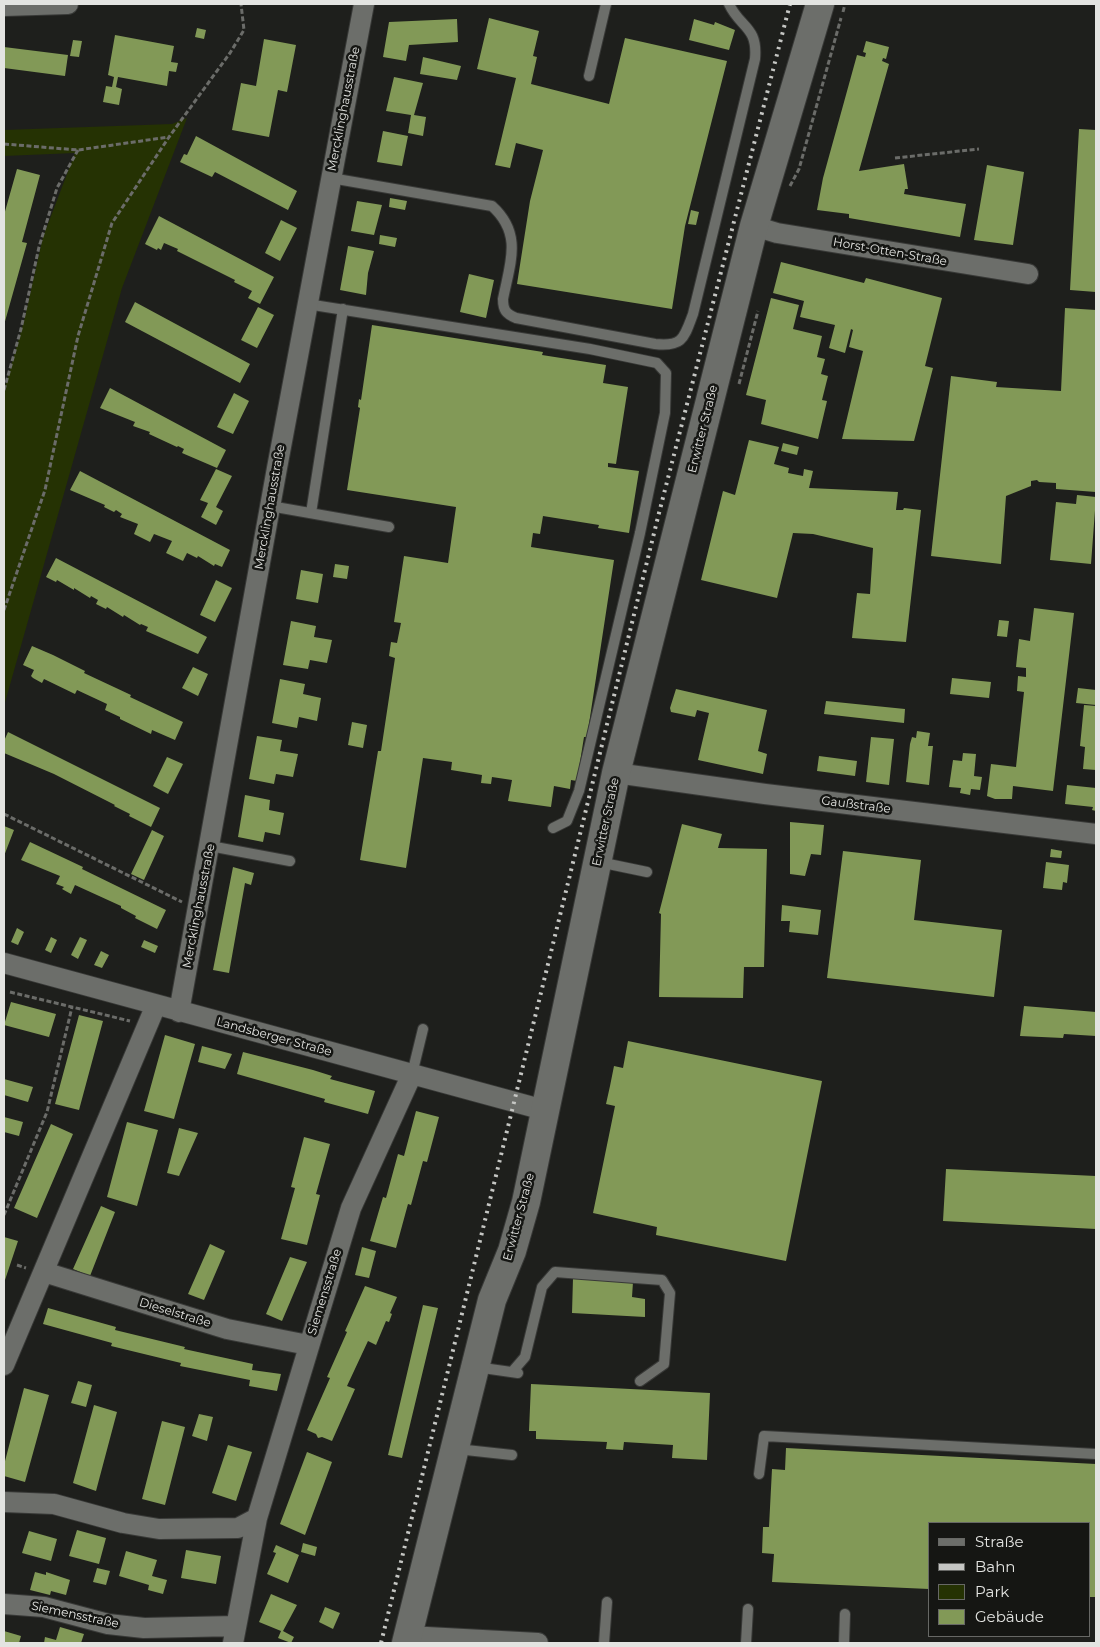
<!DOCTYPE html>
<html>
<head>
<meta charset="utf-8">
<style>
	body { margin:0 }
	#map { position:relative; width:1100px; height:1647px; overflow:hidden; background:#1e1f1c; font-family:Montserrat,sans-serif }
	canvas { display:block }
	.frame { position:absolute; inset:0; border:5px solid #e3e4e1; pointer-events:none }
	.legend { position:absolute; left:928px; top:1522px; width:162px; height:115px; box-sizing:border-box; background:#151613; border:1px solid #676865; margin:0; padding:6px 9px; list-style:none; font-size:15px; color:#e3e4e1 }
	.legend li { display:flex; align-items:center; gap:10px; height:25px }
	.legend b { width:25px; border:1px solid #676865 }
</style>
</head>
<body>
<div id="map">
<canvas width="1100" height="1647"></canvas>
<div class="frame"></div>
<ul class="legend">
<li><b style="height:6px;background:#6c6e6a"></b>Straße</li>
<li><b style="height:6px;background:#c5c6c3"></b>Bahn</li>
<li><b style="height:14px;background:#253203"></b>Park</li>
<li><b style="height:14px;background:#829957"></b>Gebäude</li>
</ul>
</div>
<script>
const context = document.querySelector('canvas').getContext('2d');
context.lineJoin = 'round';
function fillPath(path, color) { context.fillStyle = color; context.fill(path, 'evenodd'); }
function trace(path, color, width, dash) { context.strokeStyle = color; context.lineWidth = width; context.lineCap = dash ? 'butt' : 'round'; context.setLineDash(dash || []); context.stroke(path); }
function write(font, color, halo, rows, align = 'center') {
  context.font = font + ' Montserrat,sans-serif'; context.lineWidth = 5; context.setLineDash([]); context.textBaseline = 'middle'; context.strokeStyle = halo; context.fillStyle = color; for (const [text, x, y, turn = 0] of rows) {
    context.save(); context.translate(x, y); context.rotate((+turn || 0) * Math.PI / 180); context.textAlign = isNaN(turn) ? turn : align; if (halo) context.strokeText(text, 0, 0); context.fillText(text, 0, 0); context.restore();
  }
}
fillPath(new Path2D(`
	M 187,118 L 122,288 L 4,706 L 4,390 L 24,321 L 43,237 L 75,153 L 4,156 L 4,130 L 172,124 Z`), '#253203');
fillPath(new Path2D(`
	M 489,18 L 539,31 L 533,56 L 537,57 L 531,84 L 609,104 L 625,38 L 727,61 L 685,226 L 672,309 L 517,284 L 530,201 L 543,150 L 516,143 L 510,168 L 495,165 L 516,78 L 477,69 Z
	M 457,19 L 458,42 L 409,45 L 406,61 L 383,57 L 389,22 Z
	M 694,19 L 714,25 L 715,22 L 735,30 L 729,50 L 689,40 Z
	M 197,28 L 206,30 L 204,39 L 195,37 Z
	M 115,35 L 174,46 L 171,62 L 178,63 L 176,72 L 169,71 L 167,86 L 118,77 L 116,87 L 122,89 L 119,105 L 103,102 L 106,86 L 112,87 L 114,77 L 108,75 Z
	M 264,39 L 296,45 L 287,92 L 278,90 L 269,137 L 232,130 L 241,83 L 256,86 Z
	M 73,40 L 82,41 L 79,57 L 70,56 Z
	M 866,41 L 889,47 L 886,59 L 883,58 L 882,61 L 889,64 L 859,171 L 904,164 L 908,189 L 905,189 L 904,194 L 966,204 L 960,237 L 849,218 L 849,214 L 817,210 L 823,178 L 857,55 L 865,57 L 866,53 L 863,52 Z
	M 4,47 L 68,55 L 65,76 L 4,68 Z
	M 423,57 L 461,66 L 457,80 L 420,74 Z
	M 394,77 L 423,83 L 414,115 L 426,117 L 423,136 L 408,133 L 411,115 L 386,111 Z
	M 1079,129 L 1096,130 L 1096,292 L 1070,290 Z
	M 383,131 L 408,136 L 402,166 L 377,162 Z
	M 196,136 L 297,191 L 288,210 L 215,172 L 212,177 L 180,162 L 184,154 L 187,155 Z
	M 987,165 L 1024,172 L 1013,245 L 974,240 Z
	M 17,169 L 40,175 L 22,242 L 27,243 L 4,325 L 4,215 Z
	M 390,198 L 407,201 L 405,210 L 389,207 Z
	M 357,201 L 382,205 L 374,235 L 351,231 Z
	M 691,210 L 699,212 L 696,225 L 688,224 Z
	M 159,216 L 274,277 L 260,304 L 248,298 L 252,291 L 234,282 L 235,280 L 177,251 L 178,249 L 164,243 L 161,250 L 158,248 L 157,250 L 145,244 Z
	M 281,220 L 297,228 L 280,261 L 265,253 Z
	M 380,235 L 397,238 L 395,247 L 379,244 Z
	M 348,246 L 374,251 L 368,273 L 366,295 L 340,290 Z
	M 781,262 L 864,283 L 866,278 L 942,298 L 925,366 L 933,368 L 914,441 L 842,439 L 863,351 L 849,347 L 853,330 L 851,329 L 845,353 L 829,348 L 835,325 L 800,317 L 804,301 L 773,293 Z
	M 469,274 L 494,280 L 486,318 L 460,312 Z
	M 771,298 L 799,305 L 793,329 L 822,336 L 817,357 L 825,359 L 821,374 L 828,376 L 822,400 L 827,401 L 818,439 L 761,424 L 766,400 L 746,395 Z
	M 135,302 L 250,364 L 240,383 L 125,322 Z
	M 258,307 L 274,315 L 257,348 L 241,340 Z
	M 1065,308 L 1096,310 L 1096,492 L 1056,489 L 1056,483 L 1039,482 L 1037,480 L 1031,481 L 1031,486 L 1006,496 L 1001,564 L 931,556 L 951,376 L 997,382 L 996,387 L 1061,391 Z
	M 372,325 L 543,352 L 542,355 L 606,365 L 603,383 L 628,387 L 616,464 L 608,463 L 608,467 L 639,471 L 629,533 L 598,528 L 599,525 L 543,516 L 540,534 L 533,533 L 531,547 L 614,560 L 587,737 L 584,737 L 577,781 L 571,780 L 570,789 L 554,786 L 551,807 L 508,801 L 512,780 L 492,777 L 491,784 L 481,783 L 482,775 L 451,770 L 452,762 L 423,758 L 406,868 L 360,860 L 378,751 L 381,751 L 395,658 L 389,656 L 391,642 L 397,643 L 401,623 L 394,622 L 404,556 L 448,563 L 456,507 L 347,490 L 360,408 L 358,407 L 359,399 L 361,400 Z
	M 110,388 L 226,450 L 217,468 L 182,453 L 184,449 L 178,446 L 177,447 L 149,434 L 150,432 L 133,426 L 135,422 L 100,408 Z
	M 234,393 L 249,401 L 233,434 L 217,427 Z
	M 749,440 L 779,447 L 774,464 L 789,468 L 788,473 L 803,476 L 804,469 L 813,471 L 809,488 L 898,492 L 896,510 L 903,510 L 904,508 L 921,510 L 906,642 L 852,638 L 857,593 L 870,594 L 873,548 L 813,534 L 793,533 L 777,598 L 701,580 L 723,491 L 735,495 Z
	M 783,443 L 799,447 L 797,455 L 781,451 Z
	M 216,469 L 232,476 L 216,507 L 223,511 L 216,525 L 201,517 L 208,503 L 200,500 Z
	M 80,471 L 230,550 L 222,567 L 215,564 L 214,566 L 198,556 L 197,558 L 187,553 L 183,561 L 166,553 L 172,541 L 154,534 L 150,542 L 134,534 L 138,524 L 120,517 L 122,514 L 116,510 L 114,512 L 104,507 L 105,505 L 70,490 Z
	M 1077,495 L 1096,497 L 1091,564 L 1050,560 L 1056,502 L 1076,504 Z
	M 56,558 L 207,637 L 198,654 L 146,631 L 148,627 L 141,624 L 140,625 L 124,615 L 123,617 L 107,607 L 106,609 L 96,604 L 98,600 L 91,596 L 90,598 L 74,588 L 74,590 L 57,580 L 56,582 L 46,577 Z
	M 335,564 L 349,566 L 347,579 L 333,577 Z
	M 301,570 L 323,574 L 318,603 L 296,599 Z
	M 216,580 L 232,588 L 215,622 L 200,615 Z
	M 1034,608 L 1074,613 L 1053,791 L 1013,786 L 1012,799 L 995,799 L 987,796 L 991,764 L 1016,767 L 1024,692 L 1017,691 L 1018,676 L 1026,677 L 1026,668 L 1016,667 L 1017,657 L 1019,639 L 1030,641 Z
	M 999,620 L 1009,621 L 1007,637 L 997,636 Z
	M 291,621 L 316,626 L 314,637 L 332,640 L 327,663 L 310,660 L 308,669 L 283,665 Z
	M 32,646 L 53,655 L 85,671 L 84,673 L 131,695 L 130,697 L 183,722 L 175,740 L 152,730 L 151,734 L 120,719 L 120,717 L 105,710 L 107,704 L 77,690 L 75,694 L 44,679 L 42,683 L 33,678 L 31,676 L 34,670 L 23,665 Z
	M 193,667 L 208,674 L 198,696 L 182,688 Z
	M 952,678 L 991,682 L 989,698 L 950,694 Z
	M 280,679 L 305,684 L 303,694 L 321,698 L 317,721 L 299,717 L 297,728 L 272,723 Z
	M 1078,688 L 1096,690 L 1096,705 L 1076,703 Z
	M 676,689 L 767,710 L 758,751 L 767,754 L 763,774 L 698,760 L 709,713 L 697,710 L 695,717 L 671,712 L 670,708 Z
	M 826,701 L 905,709 L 904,723 L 824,714 Z
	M 1084,705 L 1096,706 L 1096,770 L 1083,769 L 1085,747 L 1080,746 Z
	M 352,722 L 367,725 L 363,748 L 348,745 Z
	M 917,731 L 930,733 L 928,746 L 933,746 L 929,785 L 906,782 L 910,744 L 912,737 L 916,738 Z
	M 8,732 L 160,808 L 151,827 L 129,816 L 130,814 L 114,806 L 115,805 L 54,774 L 4,753 L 4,741 Z
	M 257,736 L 282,740 L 280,751 L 298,754 L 293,777 L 276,774 L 274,784 L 249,779 Z
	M 871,737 L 894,739 L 889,785 L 866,782 Z
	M 963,753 L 976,754 L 974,776 L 982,777 L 980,790 L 971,789 L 970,795 L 960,793 L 961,788 L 949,787 L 953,760 L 962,761 Z
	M 819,756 L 857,761 L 855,776 L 817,771 Z
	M 167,757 L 183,764 L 168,794 L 153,786 Z
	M 1067,785 L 1096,788 L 1096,811 L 1092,810 L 1093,807 L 1065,804 Z
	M 245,795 L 270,800 L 269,810 L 284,813 L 280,835 L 265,832 L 263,842 L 238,837 Z
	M 790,822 L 824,825 L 821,855 L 811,854 L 805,876 L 790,874 Z
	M 682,824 L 722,834 L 718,848 L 767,849 L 764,967 L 744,967 L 743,998 L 659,997 L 661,914 L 659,913 Z
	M 4,826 L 14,830 L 4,856 Z
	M 152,830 L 164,836 L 144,880 L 131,874 Z
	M 30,842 L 83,867 L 82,869 L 166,910 L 157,929 L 135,918 L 136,916 L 121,908 L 121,906 L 75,885 L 71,894 L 62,889 L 64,887 L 56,884 L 60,876 L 21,860 Z
	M 1051,849 L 1062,851 L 1061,858 L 1050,857 Z
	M 843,851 L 921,860 L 914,920 L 1002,930 L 994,997 L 827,978 Z
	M 1046,862 L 1069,865 L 1067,883 L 1063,882 L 1062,890 L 1043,888 Z
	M 233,867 L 254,873 L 251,885 L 245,883 L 229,973 L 213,970 Z
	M 782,905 L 821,910 L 818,935 L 789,932 L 790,921 L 781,921 Z
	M 17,928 L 24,932 L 18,945 L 11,942 Z
	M 51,937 L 57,940 L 51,953 L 45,950 Z
	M 80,937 L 87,940 L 78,959 L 71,955 Z
	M 144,940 L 158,946 L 155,953 L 141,947 Z
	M 101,951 L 109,955 L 102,968 L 94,965 Z
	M 11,1002 L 56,1014 L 49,1037 L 4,1025 Z
	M 1024,1006 L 1096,1012 L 1096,1036 L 1064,1034 L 1063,1038 L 1020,1036 Z
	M 79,1015 L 103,1021 L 79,1110 L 55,1104 Z
	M 165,1035 L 195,1044 L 174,1119 L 144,1111 Z
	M 628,1041 L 822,1081 L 786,1261 L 656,1235 L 657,1227 L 593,1213 L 615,1106 L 606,1104 L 610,1086 L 614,1066 L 623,1068 Z
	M 202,1046 L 232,1054 L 225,1069 L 198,1062 Z
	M 243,1052 L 313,1070 L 332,1076 L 330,1079 L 375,1091 L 368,1114 L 324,1102 L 325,1099 L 237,1074 Z
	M 4,1079 L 33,1087 L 28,1102 L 4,1095 Z
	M 416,1111 L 439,1117 L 427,1162 L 423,1161 L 411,1205 L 408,1204 L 396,1248 L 370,1241 L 383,1197 L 386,1198 L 398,1154 L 404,1156 Z
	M 4,1117 L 23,1122 L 19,1136 L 4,1132 Z
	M 127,1122 L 158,1130 L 137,1206 L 107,1197 Z
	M 51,1124 L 73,1134 L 37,1218 L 14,1208 Z
	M 179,1128 L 198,1133 L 179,1176 L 167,1173 Z
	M 304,1137 L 330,1144 L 316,1194 L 320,1195 L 307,1245 L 281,1239 L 295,1188 L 291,1187 Z
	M 946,1169 L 1096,1176 L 1096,1229 L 943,1221 Z
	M 101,1206 L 115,1212 L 90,1276 L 73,1269 Z
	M 4,1237 L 18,1241 L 4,1283 Z
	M 210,1244 L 225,1251 L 204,1300 L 188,1294 Z
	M 362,1247 L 376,1251 L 369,1278 L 355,1275 Z
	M 290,1257 L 307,1262 L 282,1321 L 266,1314 Z
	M 573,1278 L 633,1282 L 632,1297 L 645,1299 L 645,1317 L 572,1313 Z
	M 365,1286 L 397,1297 L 390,1313 L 392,1314 L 389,1322 L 386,1321 L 376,1345 L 368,1341 L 347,1386 L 355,1389 L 332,1441 L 322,1437 L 318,1438 L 316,1434 L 307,1430 L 330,1378 L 327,1377 L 347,1332 L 345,1331 Z
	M 423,1305 L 438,1308 L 402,1458 L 388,1455 Z
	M 48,1308 L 116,1327 L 115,1330 L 185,1347 L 184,1349 L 253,1364 L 252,1370 L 281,1374 L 277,1391 L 249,1386 L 250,1380 L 180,1366 L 181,1363 L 111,1346 L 112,1343 L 43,1324 Z
	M 78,1381 L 92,1385 L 86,1407 L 71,1403 Z
	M 531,1384 L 710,1393 L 707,1460 L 672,1458 L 673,1445 L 624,1442 L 623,1450 L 606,1449 L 607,1442 L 536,1439 L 536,1431 L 529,1431 Z
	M 24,1388 L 49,1395 L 25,1482 L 4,1476 L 4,1465 Z
	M 94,1405 L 117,1412 L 96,1491 L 73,1483 Z
	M 199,1414 L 213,1417 L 207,1441 L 192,1436 Z
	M 162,1421 L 185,1427 L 165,1505 L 142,1499 Z
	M 228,1445 L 252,1452 L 236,1501 L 212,1493 Z
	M 786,1448 L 1096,1464 L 1096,1597 L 1089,1597 L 1089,1523 L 929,1523 L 929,1589 L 772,1582 L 774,1554 L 762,1553 L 763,1527 L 769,1527 L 772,1469 L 785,1470 Z
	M 307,1452 L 332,1462 L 305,1535 L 280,1524 Z
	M 77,1530 L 106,1538 L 99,1564 L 69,1556 Z
	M 29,1531 L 57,1539 L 51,1561 L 22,1553 Z
	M 303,1543 L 317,1547 L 315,1556 L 301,1552 Z
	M 276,1545 L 299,1555 L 288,1583 L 267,1574 L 276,1553 L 273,1552 Z
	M 186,1550 L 221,1556 L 216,1584 L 181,1578 Z
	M 126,1551 L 157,1560 L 152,1576 L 167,1580 L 163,1594 L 148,1590 L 149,1585 L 119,1576 Z
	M 97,1568 L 110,1571 L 106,1585 L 93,1582 Z
	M 35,1572 L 46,1575 L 46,1572 L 70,1580 L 66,1595 L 51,1591 L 50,1595 L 30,1590 Z
	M 271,1594 L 297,1605 L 283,1631 L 294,1637 L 291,1643 L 278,1638 L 281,1631 L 259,1622 Z
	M 325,1607 L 340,1613 L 333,1629 L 319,1622 Z
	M 60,1627 L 84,1634 L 81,1643 L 44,1643 L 45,1637 L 56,1640 Z
	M 4,1631 L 21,1636 L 19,1643 L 4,1643 Z`), '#829957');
const service = new Path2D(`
	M 589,76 L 606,4
	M 331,178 L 492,206 C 523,234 510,263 503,299 C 503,310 506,314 516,318 L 655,344 C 683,347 684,338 693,314 L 755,59 C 758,26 740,28 729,4
	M 307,304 L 590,349 L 657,363 L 666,373 L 665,413 L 640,533 L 579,791 L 567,821 L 553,828
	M 270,506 L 389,527
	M 311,513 L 343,309
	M 210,846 L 290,861
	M 599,862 L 647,872
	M 412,1074 L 423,1029
	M 476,1367 L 518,1373
	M 512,1372 L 525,1357 L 542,1287 L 555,1272 L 662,1280 L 670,1293 L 664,1364 L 640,1381
	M 457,1449 L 512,1455
	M 759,1474 L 764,1436 L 1096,1454
	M 604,1643 L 607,1602
	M 746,1643 L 748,1609
	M 844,1643 L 845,1614`);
const minor = new Path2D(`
	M 4,6 L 68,4
	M 754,226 L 777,233 L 1028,274
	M 616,773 L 765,794 L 1096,834
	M 4,963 L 544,1110
	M 179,1012 L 277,468 L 364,4
	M 44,1272 L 227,1329 L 308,1345
	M 4,1365 L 156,1005
	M 4,1502 L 54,1504 L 123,1523 L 159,1529 L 238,1528 L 257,1518
	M 4,1604 L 44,1607 L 108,1624 L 144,1628 L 236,1626
	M 408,1636 L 538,1643
	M 233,1643 L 257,1518 L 351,1208 L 412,1074`);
const secondary = new Path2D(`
	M 406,1643 L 492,1300 L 512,1251 L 526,1202 L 616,773 L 754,226 L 820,4`);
trace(service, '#383937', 12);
trace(minor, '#383937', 22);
trace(secondary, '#383937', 30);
trace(new Path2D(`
	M 843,12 L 845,4
	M 4,144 L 78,150 L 169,137
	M 895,158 L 979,149
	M 790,186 L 799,169 L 841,18
	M 739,384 L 758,311
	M 4,390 L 21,329 L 39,247 L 57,188 L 78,150
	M 4,610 L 45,490 L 78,336 L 112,223 L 169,137 L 230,53 L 244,30 L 241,4
	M 4,814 L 182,902
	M 10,992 L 130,1021
	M 4,1215 L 47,1112 L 72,1007
	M 17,1265 L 26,1268`), '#6b6c69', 3, [5, 2.5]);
trace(service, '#6c6e6a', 10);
trace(minor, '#6c6e6a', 20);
trace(secondary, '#6c6e6a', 28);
trace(new Path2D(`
	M 381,1643 L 659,513 L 790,4`), '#c5c6c3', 4, [2.5, 5]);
write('12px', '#e3e4e1', '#151613', [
	["Mercklinghausstraße",344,109,-79],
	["Horst-Otten-Straße",890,252,10],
	["Erwitter Straße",703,429,-76],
	["Mercklinghausstraße",270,507,-80],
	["Gaußstraße",856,805,7],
	["Erwitter Straße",606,822,-78],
	["Mercklinghausstraße",199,906,-79],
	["Landsberger Straße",274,1037,15],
	["Erwitter Straße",519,1217,-75],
	["Siemensstraße",325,1292,-73],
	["Dieselstraße",175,1313,17],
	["Siemensstraße",75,1615,12]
]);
</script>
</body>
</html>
